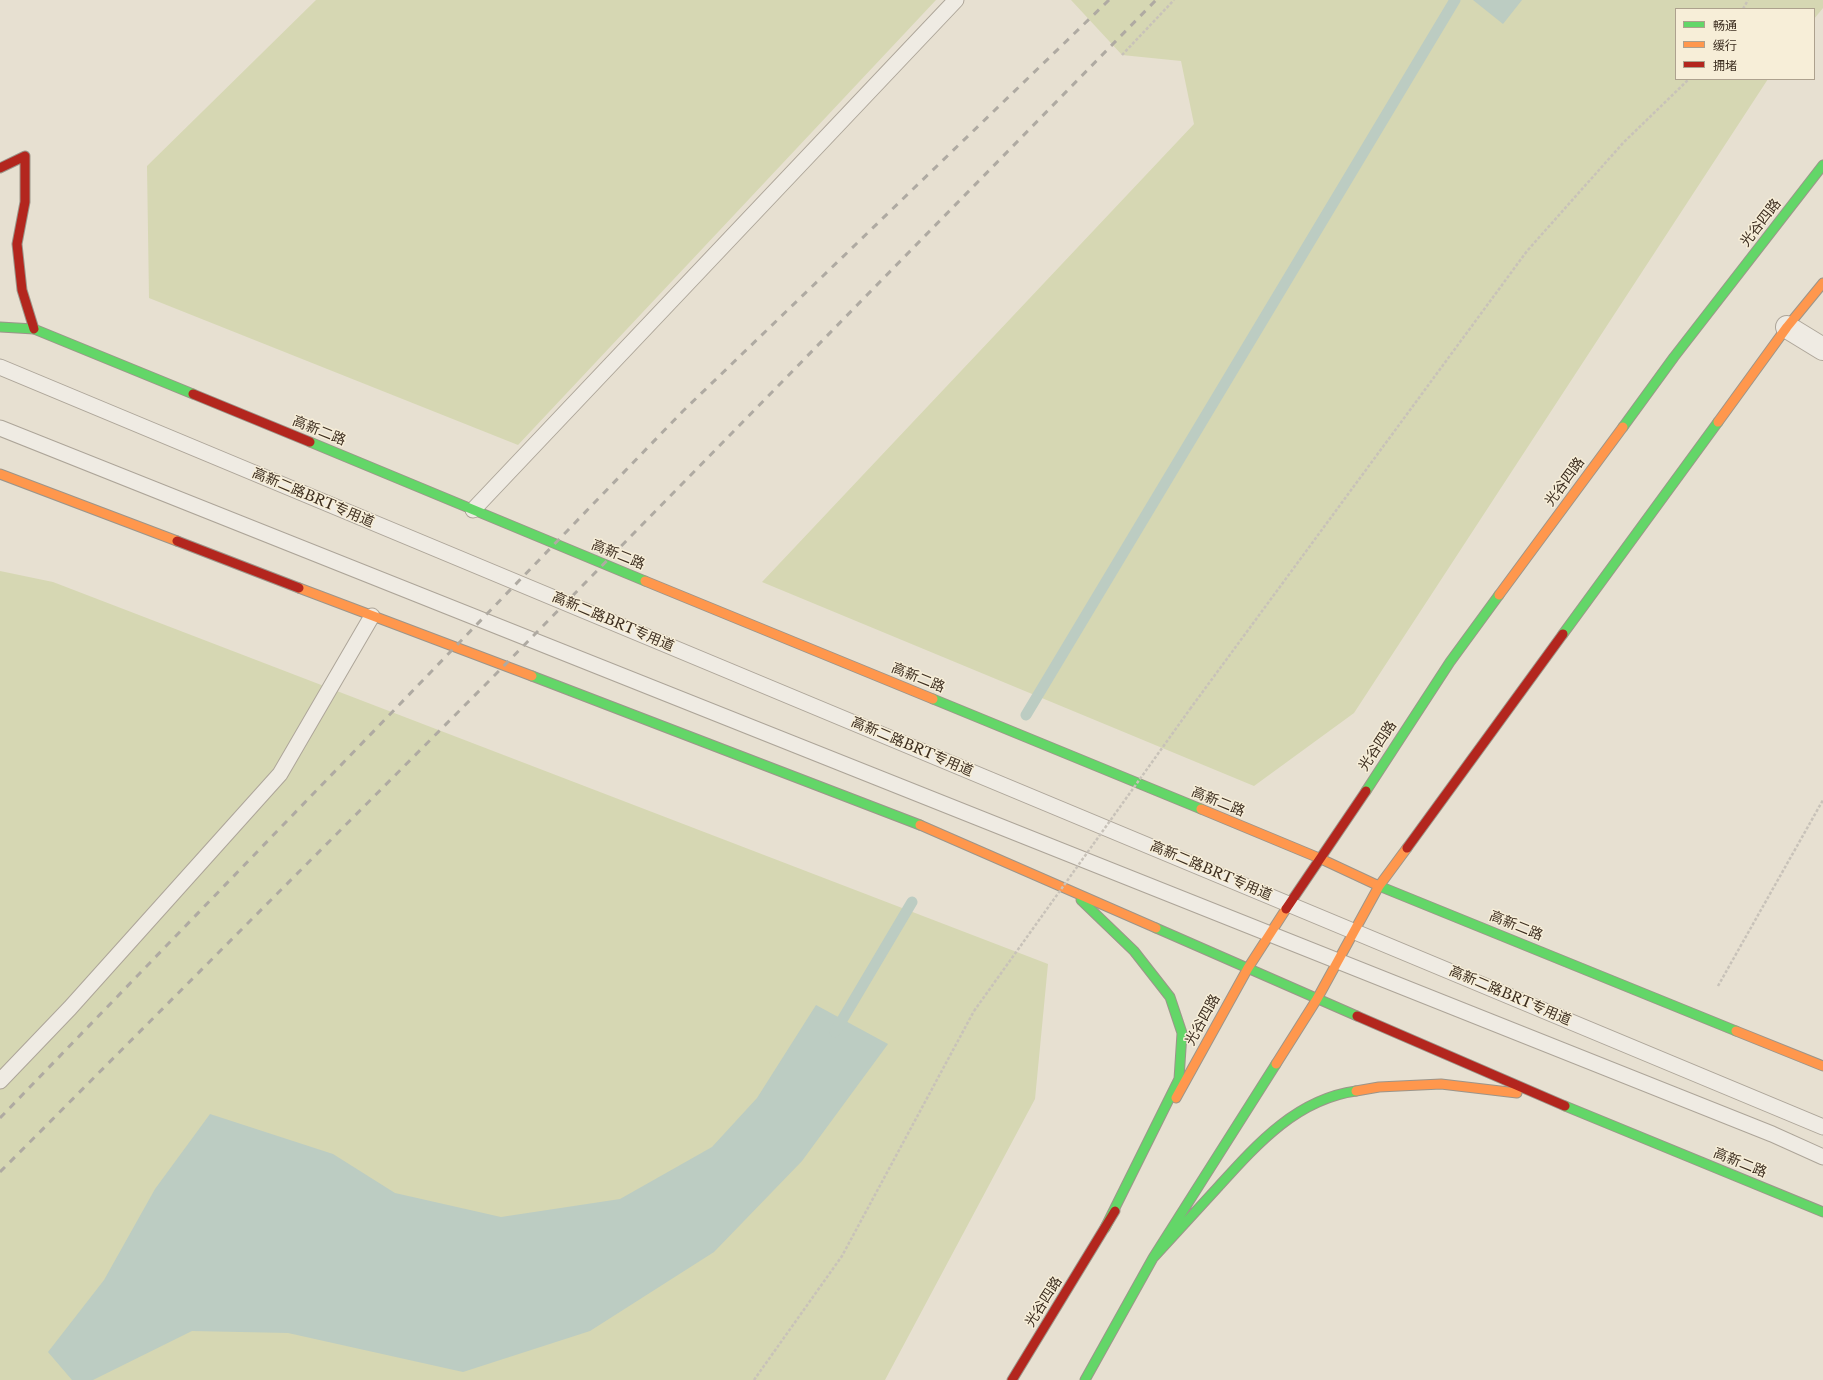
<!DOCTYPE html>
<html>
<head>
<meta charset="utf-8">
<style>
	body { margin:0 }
	#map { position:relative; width:1823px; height:1380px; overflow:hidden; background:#e7e0d1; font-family:"Libre Baskerville","Noto Sans SC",serif }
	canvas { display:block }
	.legend { position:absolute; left:1675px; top:8px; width:140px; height:72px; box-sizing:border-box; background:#f7eed8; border:1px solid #ada18e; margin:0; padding:5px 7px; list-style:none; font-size:12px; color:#3d2e20 }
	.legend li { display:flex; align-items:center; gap:8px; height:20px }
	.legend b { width:20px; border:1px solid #ada18e }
</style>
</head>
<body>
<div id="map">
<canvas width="1823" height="1380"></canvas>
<ul class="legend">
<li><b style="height:5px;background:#63d668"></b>畅通</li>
<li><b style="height:5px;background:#ff974d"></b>缓行</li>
<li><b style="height:5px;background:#b3261e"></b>拥堵</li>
</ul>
</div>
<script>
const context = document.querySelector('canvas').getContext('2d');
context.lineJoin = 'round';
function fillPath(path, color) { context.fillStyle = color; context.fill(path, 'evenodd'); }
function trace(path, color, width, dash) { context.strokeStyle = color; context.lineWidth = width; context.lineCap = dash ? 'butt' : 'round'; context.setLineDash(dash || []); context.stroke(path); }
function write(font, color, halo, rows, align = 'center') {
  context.font = font + ' "Libre Baskerville","Noto Sans SC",serif'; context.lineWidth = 3; context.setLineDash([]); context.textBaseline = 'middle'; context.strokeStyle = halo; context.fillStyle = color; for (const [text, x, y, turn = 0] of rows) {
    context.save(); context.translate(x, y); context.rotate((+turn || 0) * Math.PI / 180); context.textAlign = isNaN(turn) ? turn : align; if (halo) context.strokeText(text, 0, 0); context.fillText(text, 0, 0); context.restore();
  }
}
fillPath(new Path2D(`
	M 316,0 L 936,0 L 518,445 L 149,298 L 147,166 Z
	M 1071,0 L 1823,0 L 1823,8 L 1814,19 L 1814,9 L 1676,9 L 1676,79 L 1768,79 L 1354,713 L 1254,786 L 762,582 L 1194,124 L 1181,61 L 1122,55 Z
	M 0,571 L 53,582 L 1048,964 L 1035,1099 L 885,1380 L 0,1380 Z`), '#d6d7b3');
fillPath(new Path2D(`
	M 1473,0 L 1522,0 L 1503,24 Z
	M 816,1005 L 888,1044 L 802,1161 L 714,1252 L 590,1331 L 463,1372 L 288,1333 L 192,1331 L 93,1380 L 72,1380 L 48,1352 L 104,1280 L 155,1189 L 210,1114 L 333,1154 L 395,1193 L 501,1217 L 620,1199 L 712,1147 L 757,1098 Z`), '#bcccc2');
trace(new Path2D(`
	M 1026,715 L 1455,0
	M 835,1032 L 912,902`), '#bcccc2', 11);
const lane = new Path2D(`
	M 0,367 L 1823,1127
	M 0,428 L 1772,1134 L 1823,1157
	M 473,510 L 956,0
	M 0,1081 L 70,1008 L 280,774 L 372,616`);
const street = new Path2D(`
	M 1787,327 L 1823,349`);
const fast = new Path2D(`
	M 0,327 L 34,329 L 193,394
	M 1623,427 L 1674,357 L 1823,165
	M 310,442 L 645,581
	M 1563,634 L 1718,422
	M 532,676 L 920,825
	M 933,699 L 1201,809
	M 1366,791 L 1450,662 L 1499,595
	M 1379,886 L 1736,1031
	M 1081,900 L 1134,951 L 1170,997 L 1182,1033 L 1179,1079 L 1105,1228
	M 1156,928 L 1357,1016
	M 1565,1106 L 1823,1212
	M 1153,1258 C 1175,1234 1197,1210 1219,1186 C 1257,1144 1297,1099 1356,1091
	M 1085,1380 L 1153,1258 L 1276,1064`);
const slow = new Path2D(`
	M 1718,422 L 1787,327 L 1823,283
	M 0,474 L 177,541
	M 645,581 L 933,699
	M 299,588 L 532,676
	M 1499,595 L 1623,427
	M 1201,809 L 1319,858 L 1379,886
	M 920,825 L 1156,928
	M 1736,1031 L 1823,1066
	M 1276,1064 L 1317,999 L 1379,886 L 1407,848
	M 1356,1091 L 1379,1087 L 1441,1084 L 1517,1093
	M 1176,1098 L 1248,968 L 1286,909`);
const jam = new Path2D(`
	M 0,168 L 25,156 L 25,202 L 17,244 L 22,290 L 34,329
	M 193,394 L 310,442
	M 177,541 L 299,588
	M 1407,848 L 1563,634
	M 1286,909 L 1366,791
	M 1357,1016 L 1565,1106
	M 1012,1380 L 1115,1211`);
trace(lane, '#ada599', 17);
trace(street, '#ada599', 24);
trace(fast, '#9c958a', 11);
trace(slow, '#9c958a', 11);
trace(jam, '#9c958a', 11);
trace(new Path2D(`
	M 1743,9 L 1748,0
	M 1122,55 L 1174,0
	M 1190,709 L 1527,251 L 1623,143 L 1689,79
	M 1718,986 L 1823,800
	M 754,1380 L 842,1256 L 974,1011`), '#c8c2b9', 2.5, [3, 2]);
trace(lane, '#efebe3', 15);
trace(street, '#efebe3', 22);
trace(fast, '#63d668', 9);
trace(slow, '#ff974d', 9);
trace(jam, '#b3261e', 9);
trace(new Path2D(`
	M 0,1118 L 683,411 L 1109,0
	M 0,1172 L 490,680 L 1156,0`), '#afaaa2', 3, [7, 7]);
trace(new Path2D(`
	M 974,1011 L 1190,709`), '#c8c2b9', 2.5, [3, 2]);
write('14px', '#3d2e20', '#f7eed8', [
	["光谷四路",1761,223,-52],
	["高新二路",319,431,22],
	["光谷四路",1565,482,-54],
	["高新二路BRT专用道",313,498,23],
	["高新二路",618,555,22],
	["高新二路BRT专用道",613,622,23],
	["高新二路",918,678,22],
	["光谷四路",1378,746,-57],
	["高新二路BRT专用道",912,747,23],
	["高新二路",1218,802,22],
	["高新二路BRT专用道",1211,871,23],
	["高新二路",1516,926,22],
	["高新二路BRT专用道",1510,996,23],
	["光谷四路",1203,1020,-61],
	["高新二路",1740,1163,22],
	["光谷四路",1044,1302,-58]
]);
</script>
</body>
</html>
